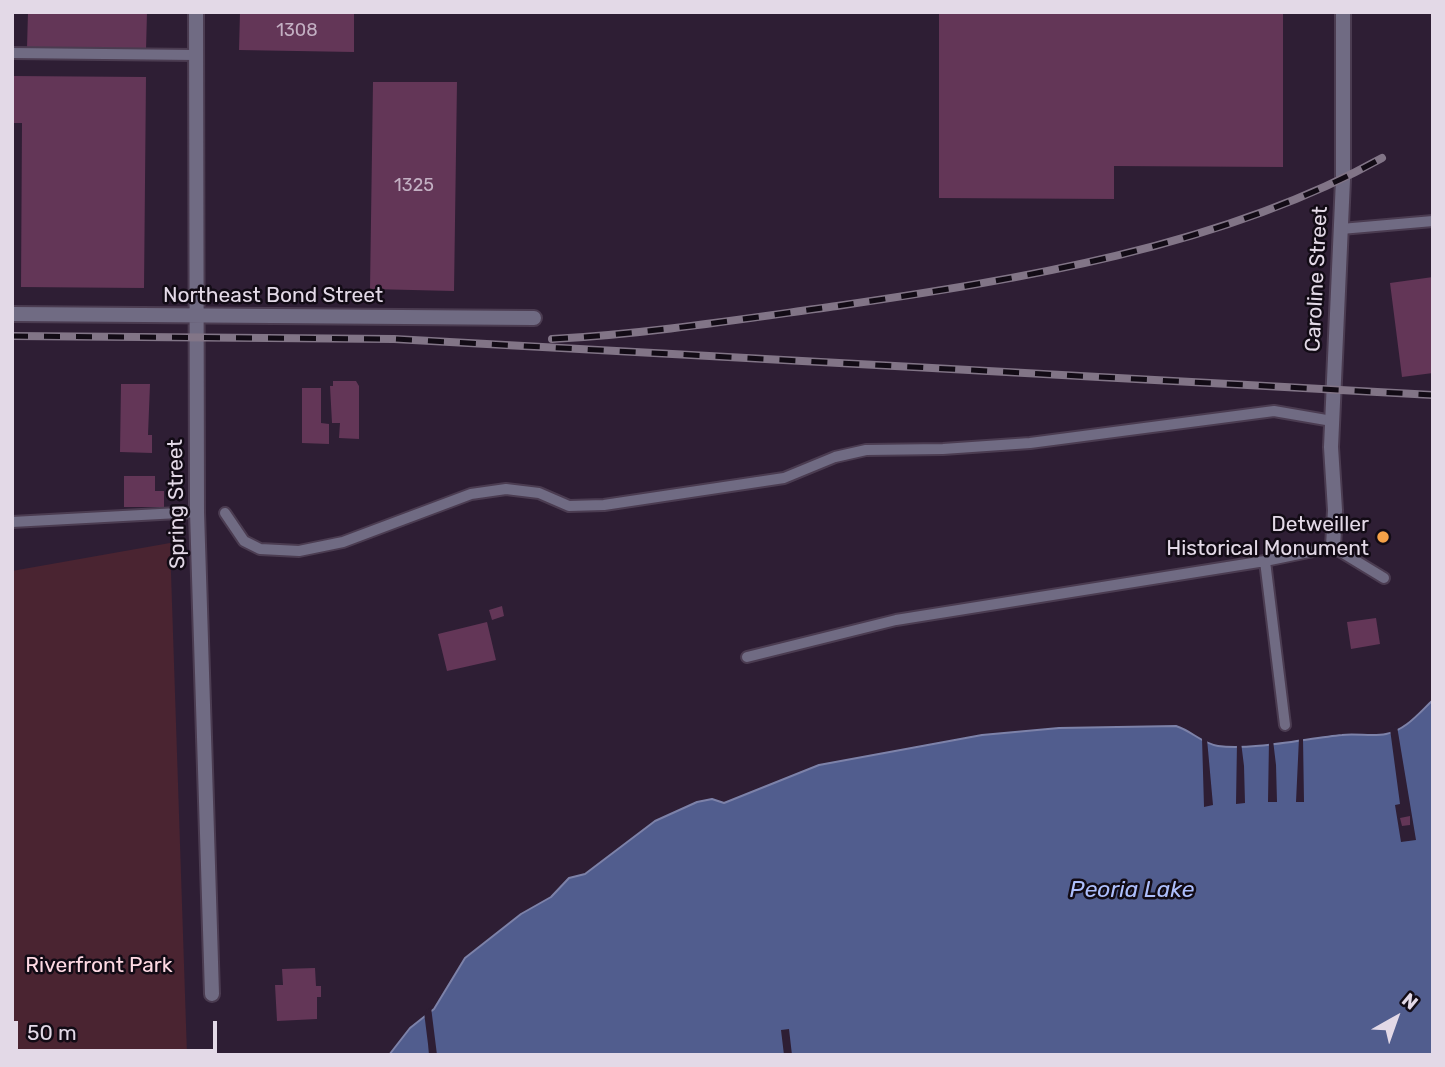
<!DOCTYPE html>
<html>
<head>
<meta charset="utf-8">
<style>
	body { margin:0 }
	#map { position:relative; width:1445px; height:1067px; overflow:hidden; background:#2e1e34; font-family:Rubik,sans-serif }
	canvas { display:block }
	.frame { position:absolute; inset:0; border:14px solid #e3d9e7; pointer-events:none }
	.north { position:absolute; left:1361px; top:983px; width:70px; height:70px; -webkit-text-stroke:5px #120b15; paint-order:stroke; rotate:40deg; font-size:19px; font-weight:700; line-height:28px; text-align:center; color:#e3d9e7 }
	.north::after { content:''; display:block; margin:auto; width:24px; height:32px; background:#e3d9e7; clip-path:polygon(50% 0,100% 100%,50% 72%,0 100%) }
	.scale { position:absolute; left:14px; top:1021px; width:203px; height:32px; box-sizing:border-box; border:4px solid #e3d9e7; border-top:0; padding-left:9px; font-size:21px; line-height:24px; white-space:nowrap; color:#e3d9e7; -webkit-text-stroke:5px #120b15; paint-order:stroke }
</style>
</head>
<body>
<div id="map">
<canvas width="1445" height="1067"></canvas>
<div class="frame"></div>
<div class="north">N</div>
<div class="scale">50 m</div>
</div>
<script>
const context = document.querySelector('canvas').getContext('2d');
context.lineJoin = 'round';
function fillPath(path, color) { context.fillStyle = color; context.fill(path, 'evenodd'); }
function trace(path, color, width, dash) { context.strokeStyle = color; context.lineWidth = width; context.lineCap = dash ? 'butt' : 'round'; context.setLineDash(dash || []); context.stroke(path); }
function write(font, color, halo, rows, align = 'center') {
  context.font = font + ' Rubik,sans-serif'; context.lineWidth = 5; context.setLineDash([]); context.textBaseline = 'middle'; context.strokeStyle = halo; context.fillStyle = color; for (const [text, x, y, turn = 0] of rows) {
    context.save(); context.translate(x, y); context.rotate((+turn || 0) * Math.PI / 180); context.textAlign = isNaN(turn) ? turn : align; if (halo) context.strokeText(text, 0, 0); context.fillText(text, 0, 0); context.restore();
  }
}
fillPath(new Path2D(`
	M 170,543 L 187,1055 L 12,1055 L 12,571 Z`), '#4a2431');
const water = new Path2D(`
	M 1433,700 L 1433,1055 L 389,1055 L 410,1028 L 434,1009 L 465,958 L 521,914 L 551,897 L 569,878 L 585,874 L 655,821 L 697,802 L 712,799 L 724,803 L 819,765 L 982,735 L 1059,728 L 1176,726 C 1192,731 1201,743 1218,746 C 1250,751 1309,738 1342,735 C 1356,733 1372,737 1386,734 C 1406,730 1419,713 1433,700 Z`);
fillPath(water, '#515d8e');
trace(water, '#7d82a9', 2);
fillPath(new Path2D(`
	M 1397,726 L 1416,840 L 1401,842 L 1395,805 L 1400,804 L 1390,729 Z
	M 1202,738 L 1207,739 L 1213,805 L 1204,807 Z
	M 1299,738 L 1303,738 L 1304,802 L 1296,802 Z
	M 1269,740 L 1273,740 L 1276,765 L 1277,802 L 1268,802 Z
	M 1237,742 L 1241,742 L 1244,766 L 1245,803 L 1236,804 Z
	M 431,1007 L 437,1055 L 429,1055 L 428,1044 L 424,1012 Z
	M 789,1029 L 792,1055 L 784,1055 L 781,1030 Z`), '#2e1e34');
fillPath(new Path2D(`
	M 28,12 L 147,12 L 146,50 L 27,48 Z
	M 240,12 L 354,12 L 354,52 L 239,50 Z
	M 939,12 L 1283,12 L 1283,167 L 1114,166 L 1114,199 L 939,198 Z
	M 12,76 L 146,77 L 144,288 L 21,287 L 22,123 L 12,123 Z
	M 373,82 L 457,82 L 454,291 L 370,289 Z
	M 1433,277 L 1433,373 L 1402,377 L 1390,283 Z
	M 333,381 L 356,381 L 359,386 L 359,439 L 339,438 L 340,423 L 332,423 L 330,386 L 333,386 Z
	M 121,384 L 150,384 L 148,435 L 152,435 L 152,453 L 120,452 Z
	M 302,388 L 321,388 L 321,423 L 329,424 L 329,444 L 302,443 Z
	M 124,476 L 155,476 L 155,491 L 164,491 L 164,507 L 124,507 Z
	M 502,606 L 504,616 L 492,620 L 489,610 Z
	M 1376,618 L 1380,644 L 1351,649 L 1347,622 Z
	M 487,622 L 496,660 L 447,671 L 438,634 Z
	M 1410,816 L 1410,825 L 1402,826 L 1400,818 Z
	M 315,968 L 316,986 L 321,986 L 321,997 L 317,997 L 317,1019 L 277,1021 L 275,985 L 283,985 L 282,969 Z`), '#633657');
const service = new Path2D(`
	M 12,53 L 196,55
	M 1341,229 L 1433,221
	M 225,513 L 244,541 L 260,549 L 299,551 L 343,542 L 471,494 L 506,489 L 539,493 L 569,506 L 604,505 L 784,478 L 835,457 L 866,450 L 943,449 L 1030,443 L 1274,411 L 1332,421
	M 12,522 L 197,512
	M 747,657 L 896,620 L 1265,561
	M 1285,725 L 1265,561 L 1333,547 L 1384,578`);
const minor = new Path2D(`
	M 196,12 L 197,512 L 212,994
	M 12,314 L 534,318
	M 1333,547 L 1335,510 L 1331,447 L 1343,180 L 1343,12`);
trace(service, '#4b3c51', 14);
trace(minor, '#4b3c51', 18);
trace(service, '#706b83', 10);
trace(minor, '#706b83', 14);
const rail = new Path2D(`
	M 12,336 L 394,339 L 1433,395
	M 552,339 C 647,334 742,319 837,306 C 1016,280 1222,247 1382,158`);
trace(rail, '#827587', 8);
trace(rail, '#120b15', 5, [16]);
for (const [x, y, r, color] of [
	[1383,537,7,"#f6a248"]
]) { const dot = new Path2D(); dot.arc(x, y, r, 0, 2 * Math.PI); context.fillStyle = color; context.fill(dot); trace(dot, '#120b15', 2.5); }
write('18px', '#c3b0c3', null, [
	["1308",297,31],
	["1325",414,186]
]);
write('21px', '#e3d9e7', '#120b15', [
	["Caroline Street",1317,279,-87],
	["Northeast Bond Street",273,296],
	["Spring Street",177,504,-91]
]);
write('21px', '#e3d9e7', '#120b15', [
	["Detweiller",1369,525],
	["Historical Monument",1369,549]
], 'right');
write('21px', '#fed9e3', '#120b15', [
	["Riverfront Park",99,966]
]);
write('italic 23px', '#aebffc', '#120b15', [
	["Peoria Lake",1132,890]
]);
</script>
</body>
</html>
